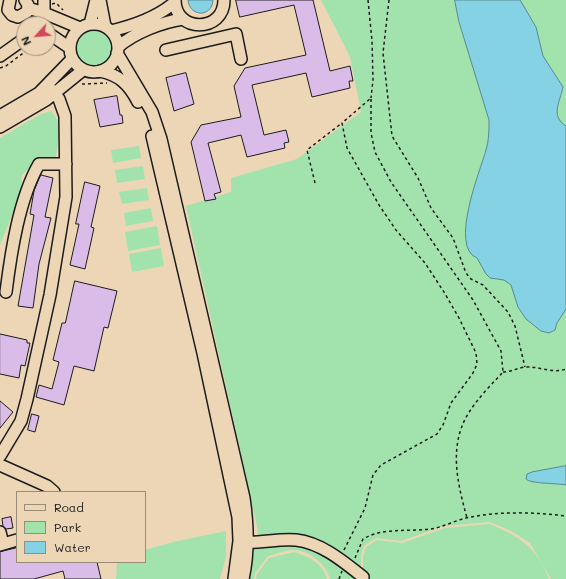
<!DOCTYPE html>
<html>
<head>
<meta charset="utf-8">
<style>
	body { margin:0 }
	#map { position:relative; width:566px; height:579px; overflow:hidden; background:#edd6b6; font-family:Mali,sans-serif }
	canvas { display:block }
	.legend { position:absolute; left:16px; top:491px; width:130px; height:72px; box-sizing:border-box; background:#edd6b6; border:1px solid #998c78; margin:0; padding:5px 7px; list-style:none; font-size:12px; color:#1c1c1c }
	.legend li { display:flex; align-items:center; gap:8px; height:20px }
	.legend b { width:20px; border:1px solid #998c78 }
	.north { position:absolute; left:16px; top:16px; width:40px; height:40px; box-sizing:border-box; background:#edd6b6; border:1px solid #998c78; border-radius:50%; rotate:244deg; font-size:11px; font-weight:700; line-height:16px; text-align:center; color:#1c1c1c }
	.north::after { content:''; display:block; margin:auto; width:14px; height:18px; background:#d1495b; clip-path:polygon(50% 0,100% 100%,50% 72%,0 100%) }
</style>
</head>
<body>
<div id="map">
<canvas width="566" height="579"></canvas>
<ul class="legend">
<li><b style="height:5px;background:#edd6b6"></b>Road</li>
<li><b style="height:11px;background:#a2e3ad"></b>Park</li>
<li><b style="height:11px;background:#84d2e3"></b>Water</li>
</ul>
<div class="north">N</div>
</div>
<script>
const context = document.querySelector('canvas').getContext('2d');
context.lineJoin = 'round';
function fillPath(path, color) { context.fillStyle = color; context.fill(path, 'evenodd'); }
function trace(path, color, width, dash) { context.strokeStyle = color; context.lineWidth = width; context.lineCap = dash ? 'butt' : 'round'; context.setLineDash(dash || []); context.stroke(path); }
fillPath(new Path2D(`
	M 321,0 L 566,0 L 566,579 L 551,579 L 530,543 L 511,531 L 490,522 L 444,526 L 401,541 L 376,538 L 364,546 L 361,555 L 361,579 L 330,579 C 326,564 309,550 293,550 C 285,550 276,554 268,556 L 255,573 L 254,579 L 248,579 L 258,531 L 186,206 L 231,192 L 231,178 L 297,159 L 361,112 L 350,57 Z
	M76 49a18 18 0 1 1 36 0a18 18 0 1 1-36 0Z
	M 51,111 C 64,124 58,141 56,157 L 39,160 L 22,175 L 21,193 L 0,245 L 0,138 L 39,115 Z
	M 139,146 L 141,158 L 113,163 L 111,150 Z
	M 143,166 L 145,179 L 117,183 L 115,170 Z
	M 147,188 L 149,200 L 122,204 L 119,192 Z
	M 151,208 L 153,221 L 126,226 L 124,213 Z
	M 157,226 L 160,245 L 128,251 L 125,232 Z
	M 161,248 L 164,266 L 132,272 L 129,254 Z
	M 490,524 C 520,537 537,547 549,579 L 363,579 L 363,556 L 366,547 L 377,540 L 402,543 L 445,528 Z
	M 226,531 L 226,557 L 220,579 L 116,579 L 117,562 L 145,562 L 145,550 L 173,542 Z
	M 294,552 C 308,556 323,563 327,579 L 256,579 L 257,574 L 269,558 Z`), '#a2e3ad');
const water = new Path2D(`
	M 188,0 L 213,0 C 212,18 189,17 188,0 Z
	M 455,0 L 520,0 L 536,27 L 543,56 L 563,87 C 560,102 550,116 566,126 L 566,309 L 557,323 L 555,330 L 549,333 L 541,331 L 526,319 L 518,307 L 511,285 L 504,280 L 490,278 L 486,274 L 477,258 C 449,247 480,171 486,150 C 489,140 489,130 489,120 L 459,22 Z
	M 566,466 L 566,485 C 557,483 531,484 526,479 L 527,474 L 532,472 Z`);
fillPath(water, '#84d2e3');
trace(water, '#5a8993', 1);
const building = new Path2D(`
	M 236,0 L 313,0 L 330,71 L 350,66 L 353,81 L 349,81 L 350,88 L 312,97 L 306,73 L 252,85 L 264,135 L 286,130 L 289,142 L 284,143 L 285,148 L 247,157 L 241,135 L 208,143 L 221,192 L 214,194 L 216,199 L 205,201 L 191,142 L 201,125 L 241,117 L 234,86 L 245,68 L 306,55 L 294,5 L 240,17 Z
	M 186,73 L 194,104 L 174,111 L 166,78 Z
	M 117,96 L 120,115 L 122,115 L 123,123 L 100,127 L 94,100 Z
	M 41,175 L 53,178 L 45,217 L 51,218 L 39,264 L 33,308 L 18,306 L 34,215 L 30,214 L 34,191 Z
	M 85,182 L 100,186 L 91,227 L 94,228 L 85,269 L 70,265 L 79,224 L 76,224 Z
	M 75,281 L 117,291 L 108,328 L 104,327 L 94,371 L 74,366 L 64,405 L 36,397 L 39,385 L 52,389 L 59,362 L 53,360 L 62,323 L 65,323 Z
	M 0,334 L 27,340 L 27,343 L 30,343 L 25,366 L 21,365 L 19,378 L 0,374 Z
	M 0,401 L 13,412 L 0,428 Z
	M 32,414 L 39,416 L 35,432 L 28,430 Z
	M 11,517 L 13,528 L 6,529 L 3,526 L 2,519 Z
	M 17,548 L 17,562 L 97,562 L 101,579 L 65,579 L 63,571 L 34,579 L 0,579 L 0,552 Z`);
fillPath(building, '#dbbce9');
trace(building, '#1c1c1c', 1);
const minor = new Path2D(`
	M 10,0 L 8,10 L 12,15 L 18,17 L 27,12 L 28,5 L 25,0
	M 100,0 L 105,26
	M 175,0 C 175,33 224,33 224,0
	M 28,8 L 44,13 L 80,28
	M 40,24 L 44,13 L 44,0
	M 90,24 L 96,0
	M70 48a24 24 0 1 1 48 0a24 24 0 1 1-48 0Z
	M 111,31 C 132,26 158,17 175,2
	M 48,33 L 70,48
	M 118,47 C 134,33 162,22 183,19
	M 166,50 L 236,34 L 241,59
	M 117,53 L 152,112 L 161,139 L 244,498 C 248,525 249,552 243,579
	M 0,56 L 24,39
	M 100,71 C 119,75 129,84 138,102
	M 0,116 L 39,93 L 72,59
	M 0,127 L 46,100 L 83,70
	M 152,136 L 203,353 L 238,517 L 239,541 L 234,579
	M 6,292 C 11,252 19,199 39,164 L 66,164
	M 0,456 L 21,421 L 27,399 L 50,295 L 66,197 L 65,116 L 59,99 L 48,86
	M 0,465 L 47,486 L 54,492
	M 0,532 L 3,544
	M 241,542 C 260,544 278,538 296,540 C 322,543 344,562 363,577
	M 0,545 L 17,540`);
trace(minor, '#1c1c1c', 14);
trace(new Path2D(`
	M 368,0 L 372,41 L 373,80 L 371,98
	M 389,0 L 383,53 L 392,136 L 418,178 L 431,208 L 453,238 L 466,273 L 471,279 L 483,285 L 508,312 L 515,326 L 525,367
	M 52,4 L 56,3 L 63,10
	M 0,68 L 6,66 L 30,48
	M 82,84 L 107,83
	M 315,183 L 307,150 L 342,123
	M 503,372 C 511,372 517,368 525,367 C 539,366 552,374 566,369
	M 344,550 L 365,508 L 373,475 L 381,465 L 437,434 L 443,425 L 451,403 L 473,373 L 477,364 L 476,353 L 459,318 L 444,292 L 425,263 L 396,230 L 379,205 L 347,148 L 342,123 L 371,98 L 371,133 L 375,152 L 391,182 L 473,300 L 501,351 L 503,372 C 491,385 477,399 468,414 C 448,447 458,485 467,518
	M 355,558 L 363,539 C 383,527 408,532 431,529 C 443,527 454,521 466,518 C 498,511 534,512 566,516
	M 339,579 L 342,571`), '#1c1c1c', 1.5, [3, 3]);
trace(minor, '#edd6b6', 11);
</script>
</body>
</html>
